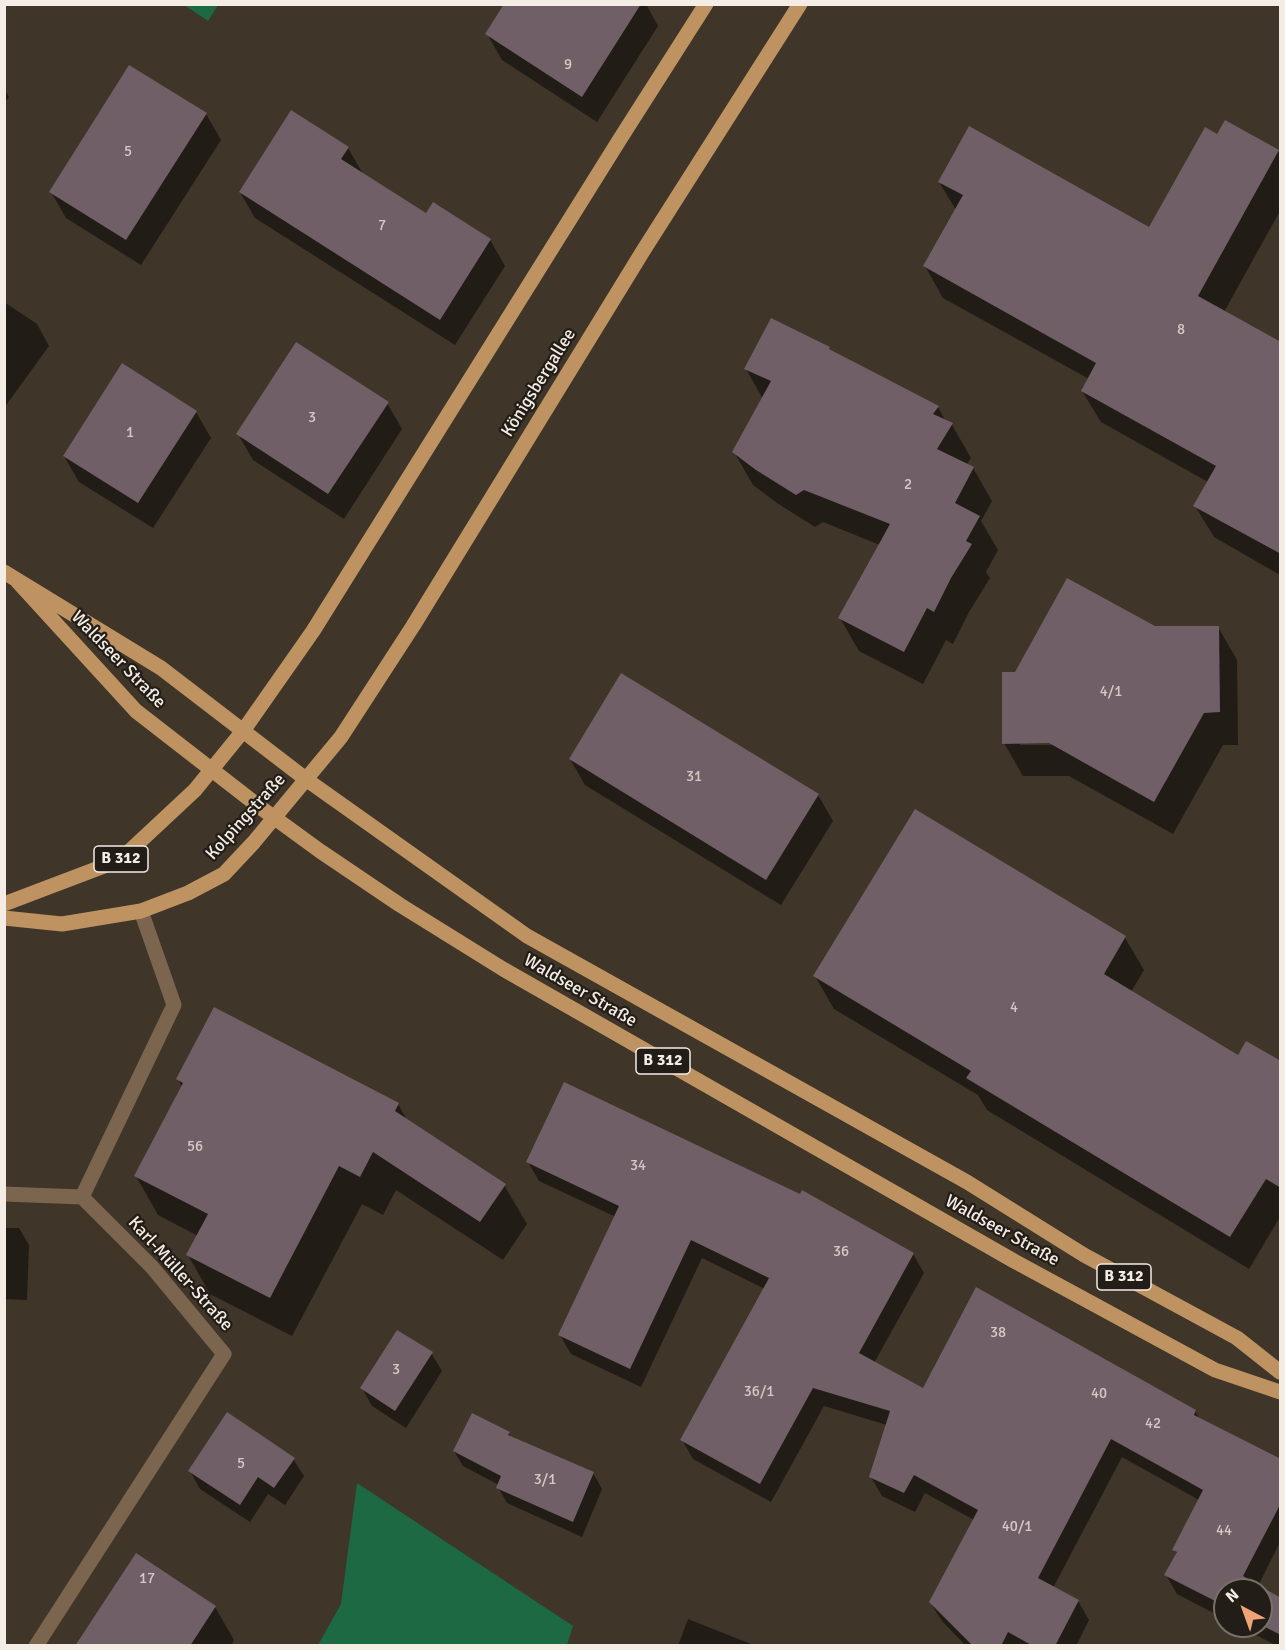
<!DOCTYPE html>
<html>
<head>
<meta charset="utf-8">
<style>
	body { margin:0 }
	#map { position:relative; width:1285px; height:1650px; overflow:hidden; background:#3f3528; font-family:Signika,sans-serif }
	canvas { display:block }
	.frame { position:absolute; inset:0; border:6px solid #f4ede5; pointer-events:none }
	.north { position:absolute; left:1213px; top:1578px; width:60px; height:60px; box-sizing:border-box; background:#221d17; border:2px solid #767069; border-radius:50%; rotate:319deg; font-size:16px; font-weight:700; line-height:24px; text-align:center; color:#f4ede5 }
	.north::after { content:''; display:block; margin:auto; width:21px; height:27px; background:#efa376; clip-path:polygon(50% 0,100% 100%,50% 72%,0 100%) }
</style>
</head>
<body>
<div id="map">
<canvas width="1285" height="1650"></canvas>
<div class="frame"></div>
<div class="north">N</div>
</div>
<script>
const context = document.querySelector('canvas').getContext('2d');
context.lineJoin = 'round';
function fillPath(path, color) { context.fillStyle = color; context.fill(path, 'evenodd'); }
function trace(path, color, width, dash) { context.strokeStyle = color; context.lineWidth = width; context.lineCap = dash ? 'butt' : 'round'; context.setLineDash(dash || []); context.stroke(path); }
function write(font, color, halo, rows, align = 'center') {
  context.font = font + ' Signika,sans-serif'; context.lineWidth = 4.5; context.setLineDash([]); context.textBaseline = 'middle'; context.strokeStyle = halo; context.fillStyle = color; for (const [text, x, y, turn = 0] of rows) {
    context.save(); context.translate(x, y); context.rotate((+turn || 0) * Math.PI / 180); context.textAlign = isNaN(turn) ? turn : align; if (halo) context.strokeText(text, 0, 0); context.fillText(text, 0, 0); context.restore();
  }
}
fillPath(new Path2D(`
	M 184,5 L 218,5 L 208,21 Z
	M 357,1483 L 573,1626 L 567,1645 L 318,1645 L 341,1604 Z`), '#1c6944');
fillPath(new Path2D(`
	M 505,4 L 646,4 L 658,26 L 597,122 L 502,60 L 487,34 Z
	M 4,89 L 9,97 L 4,103 Z
	M 206,114 L 221,140 L 141,265 L 66,218 L 51,192 Z
	M 1218,136 L 1278,151 L 1280,156 L 1280,211 L 1224,312 L 1280,344 L 1280,575 L 1214,537 L 1195,506 L 1208,482 L 1101,422 L 1082,391 L 1089,379 L 943,298 L 925,266 L 956,210 L 939,182 L 1150,229 Z
	M 348,148 L 363,174 L 427,215 L 490,240 L 505,266 L 455,345 L 255,218 L 240,192 Z
	M 4,302 L 37,324 L 49,346 L 4,408 Z
	M 829,348 L 831,352 L 938,407 L 946,422 L 952,425 L 971,458 L 966,465 L 973,468 L 992,501 L 981,521 L 998,550 L 986,572 L 990,578 L 969,612 L 953,644 L 946,640 L 923,684 L 859,651 L 840,618 L 880,545 L 823,522 L 815,527 L 777,503 L 753,485 L 734,452 L 763,399 L 746,369 Z
	M 387,403 L 402,429 L 344,519 L 253,460 L 238,434 Z
	M 196,412 L 211,438 L 153,528 L 79,482 L 64,456 Z
	M 1218,627 L 1237,660 L 1238,745 L 1223,745 L 1173,834 L 1069,776 L 1023,776 L 1004,743 L 1016,673 L 1155,628 ZM 1020,742 L 1056,742 L 1056,745 L 1020,745 Z
	M 570,759 L 818,795 L 833,821 L 781,905 L 585,785 Z
	M 915,811 L 1125,938 L 1144,970 L 1131,992 L 1238,1057 L 1280,1063 L 1280,1217 L 1249,1269 L 987,1110 L 978,1095 L 834,1009 L 815,976 Z
	M 178,1079 L 398,1104 L 408,1122 L 504,1185 L 527,1224 L 503,1260 L 396,1190 L 383,1215 L 362,1204 L 292,1336 L 210,1294 L 188,1255 L 198,1236 L 158,1215 L 136,1176 L 182,1087 Z
	M 528,1162 L 913,1254 L 924,1273 L 874,1363 L 924,1390 L 1195,1411 L 1200,1420 L 1280,1461 L 1280,1542 L 1258,1586 L 1280,1599 L 1280,1646 L 1277,1646 L 1239,1626 L 1261,1626 L 1261,1590 L 1225,1590 L 1225,1619 L 1177,1594 L 1166,1575 L 1177,1554 L 1174,1549 L 1199,1500 L 1122,1457 L 1053,1588 L 1078,1601 L 1089,1620 L 1076,1646 L 966,1646 L 942,1621 L 930,1602 L 974,1520 L 925,1493 L 915,1512 L 882,1496 L 871,1477 L 887,1425 L 824,1406 L 771,1502 L 693,1459 L 682,1440 L 765,1289 L 702,1258 L 641,1387 L 571,1354 L 560,1335 L 616,1217 L 539,1181 Z
	M 4,1228 L 19,1228 L 29,1245 L 27,1300 L 4,1299 Z
	M 431,1353 L 442,1371 L 406,1428 L 372,1406 L 362,1388 Z
	M 509,1433 L 511,1438 L 593,1473 L 602,1489 L 582,1537 L 507,1503 L 498,1487 L 499,1485 L 463,1466 L 454,1451 Z
	M 293,1459 L 304,1476 L 285,1505 L 268,1494 L 250,1522 L 200,1489 L 190,1471 Z
	M 215,1607 L 234,1640 L 231,1646 L 77,1646 Z
	M 688,1619 L 756,1646 L 678,1646 Z`), '#0007');
fillPath(new Path2D(`
	M 504,4 L 641,4 L 582,97 L 485,34 Z
	M 129,65 L 207,113 L 126,240 L 49,192 Z
	M 291,110 L 349,147 L 341,159 L 426,213 L 433,202 L 491,239 L 440,320 L 239,192 Z
	M 1225,120 L 1279,150 L 1198,296 L 1281,342 L 1281,554 L 1193,506 L 1216,466 L 1081,391 L 1096,363 L 923,266 L 963,195 L 938,182 L 969,126 L 1149,227 L 1205,127 L 1217,134 Z
	M 771,318 L 830,347 L 829,349 L 939,406 L 933,414 L 953,423 L 937,449 L 974,467 L 955,503 L 980,516 L 966,541 L 972,544 L 951,578 L 934,612 L 927,608 L 904,652 L 838,618 L 890,524 L 804,490 L 796,495 L 756,470 L 732,452 L 771,381 L 744,369 Z
	M 296,342 L 389,402 L 328,494 L 236,434 Z
	M 122,363 L 197,411 L 138,503 L 63,456 Z
	M 1067,578 L 1155,626 L 1219,626 L 1220,712 L 1204,713 L 1154,802 L 1049,743 L 1002,744 L 1002,672 L 1015,672 Z
	M 621,673 L 819,794 L 766,880 L 569,759 Z
	M 915,809 L 1126,936 L 1104,974 L 1238,1055 L 1246,1041 L 1281,1061 L 1281,1188 L 1266,1179 L 1230,1237 L 966,1078 L 971,1071 L 813,976 Z
	M 214,1007 L 399,1103 L 395,1111 L 506,1184 L 480,1222 L 373,1152 L 360,1177 L 339,1166 L 270,1298 L 186,1255 L 208,1214 L 134,1176 L 183,1083 L 176,1079 Z
	M 564,1082 L 800,1194 L 802,1190 L 914,1253 L 859,1353 L 923,1388 L 976,1287 L 1196,1410 L 1194,1415 L 1281,1459 L 1281,1503 L 1243,1576 L 1281,1598 L 1281,1635 L 1261,1625 L 1261,1590 L 1225,1590 L 1225,1606 L 1164,1575 L 1177,1552 L 1172,1550 L 1203,1490 L 1111,1439 L 1038,1578 L 1079,1600 L 1055,1646 L 1033,1646 L 1008,1632 L 1001,1646 L 973,1646 L 929,1602 L 978,1510 L 914,1475 L 904,1493 L 869,1477 L 890,1411 L 813,1388 L 760,1484 L 680,1440 L 769,1278 L 691,1240 L 630,1369 L 558,1335 L 619,1206 L 526,1162 Z
	M 397,1330 L 433,1352 L 395,1411 L 360,1388 Z
	M 227,1412 L 295,1458 L 274,1488 L 258,1477 L 240,1505 L 188,1471 Z
	M 472,1413 L 510,1432 L 508,1435 L 594,1472 L 573,1522 L 496,1488 L 501,1476 L 453,1451 Z
	M 136,1553 L 216,1606 L 190,1646 L 75,1646 Z`), '#715f67');
trace(new Path2D(`
	M 4,1194 L 82,1197
	M 36,1646 L 224,1354 L 152,1267 L 82,1197 L 174,1005 L 141,911`), '#7b654e', 15);
trace(new Path2D(`
	M 4,572 L 161,668 L 307,780 L 527,936 L 967,1182 L 1084,1255 L 1237,1338 L 1280,1372
	M 18,582 L 136,711 L 261,808 L 320,851 L 400,905 L 503,969 L 1014,1261 L 1215,1370 L 1280,1392
	M 4,904 L 120,860 L 195,790 L 243,731 L 313,631 L 620,139 L 706,4
	M 4,918 L 62,924 L 141,911 L 188,893 L 224,874 L 254,842 L 341,737 L 413,626 L 643,251 L 800,4`), '#be9261', 15);
write('15px', '#d3cac6', null, [
	["9",568,65],
	["5",128,152],
	["7",382,226],
	["8",1181,330],
	["3",312,418],
	["1",130,433],
	["2",908,485],
	["4/1",1111,692],
	["31",694,777],
	["4",1014,1008],
	["56",195,1147],
	["34",638,1166],
	["36",841,1252],
	["38",998,1333],
	["3",396,1370],
	["36/1",759,1392],
	["40",1099,1394],
	["42",1153,1424],
	["5",241,1464],
	["3/1",545,1480],
	["40/1",1017,1527],
	["44",1224,1531],
	["17",147,1579]
]);
for (const [x, y, w] of [
	[121,859,54],
	[663,1061,54],
	[1124,1277,54]
]) { const box = new Path2D(); box.roundRect(x - w / 2, y - 13, w, 26, 4.5); context.fillStyle = '#221d17'; context.fill(box); trace(box, '#f4ede5', 1.5); }
write('bold 16px', '#f4ede5', null, [
	["B 312",121,859],
	["B 312",663,1061],
	["B 312",1124,1277]
]);
write('18px', '#f4ede5', '#221d17', [
	["Königsbergallee",539,383,-58],
	["Waldseer Straße",118,660,46],
	["Kolpingstraße",246,817,-48],
	["Waldseer Straße",580,991,30],
	["Waldseer Straße",1002,1231,29],
	["Karl-Müller-Straße",180,1274,48]
]);
</script>
</body>
</html>
